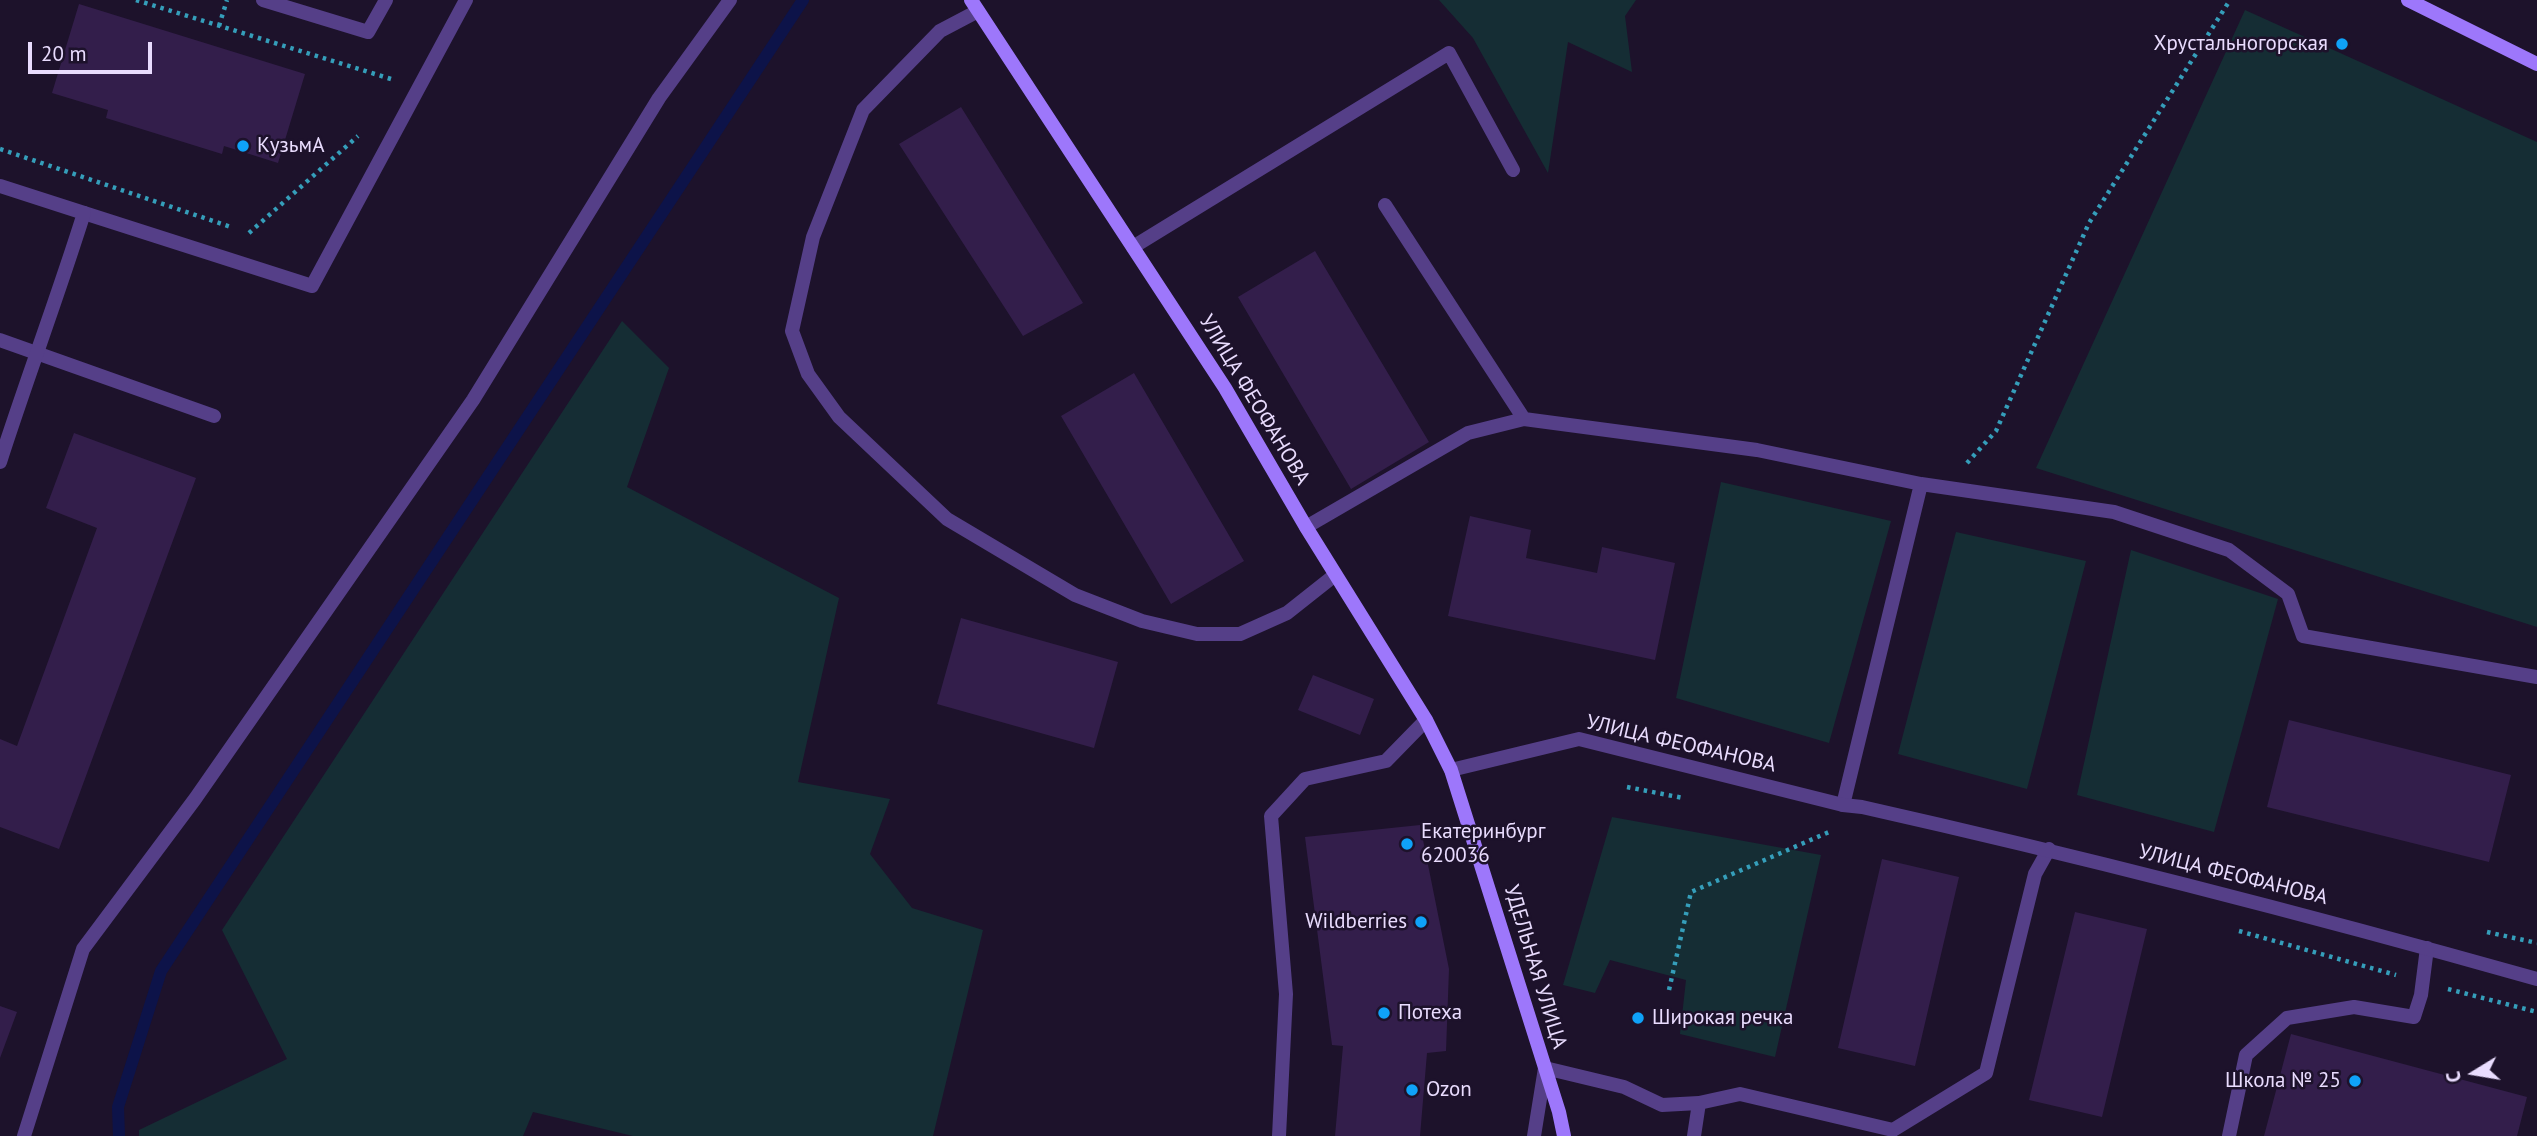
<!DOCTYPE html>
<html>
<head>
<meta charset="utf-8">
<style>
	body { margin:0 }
	#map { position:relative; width:2537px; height:1136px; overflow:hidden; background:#1d122b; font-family:"PT Sans",sans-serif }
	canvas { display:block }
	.north { position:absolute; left:2439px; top:1038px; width:70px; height:70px; -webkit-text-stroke:5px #1d122b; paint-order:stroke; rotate:259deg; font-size:19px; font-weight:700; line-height:28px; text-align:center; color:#e9dcfe }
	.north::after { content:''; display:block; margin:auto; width:24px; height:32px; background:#e9dcfe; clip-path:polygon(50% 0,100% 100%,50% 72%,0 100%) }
	.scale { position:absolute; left:28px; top:42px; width:124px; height:32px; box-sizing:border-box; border:4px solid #e9dcfe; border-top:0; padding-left:9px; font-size:21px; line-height:24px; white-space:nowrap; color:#e9dcfe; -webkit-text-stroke:5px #1d122b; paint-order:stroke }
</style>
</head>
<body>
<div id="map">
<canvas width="2537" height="1136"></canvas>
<div class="north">С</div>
<div class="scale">20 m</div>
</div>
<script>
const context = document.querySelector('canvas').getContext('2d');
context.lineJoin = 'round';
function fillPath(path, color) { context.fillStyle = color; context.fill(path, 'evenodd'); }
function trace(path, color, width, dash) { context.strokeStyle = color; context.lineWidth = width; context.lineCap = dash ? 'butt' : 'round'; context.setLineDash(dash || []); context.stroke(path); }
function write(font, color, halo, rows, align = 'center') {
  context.font = font + ' "PT Sans",sans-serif'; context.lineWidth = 5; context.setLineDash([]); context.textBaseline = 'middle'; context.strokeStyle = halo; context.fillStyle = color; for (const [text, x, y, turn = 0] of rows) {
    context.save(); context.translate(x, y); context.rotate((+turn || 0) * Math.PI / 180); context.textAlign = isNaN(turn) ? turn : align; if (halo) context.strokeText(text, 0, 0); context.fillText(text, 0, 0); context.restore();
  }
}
fillPath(new Path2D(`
	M 1439,0 L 1636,0 L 1625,16 L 1632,72 L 1568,42 L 1548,173 L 1473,38 Z
	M 2245,10 L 2537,142 L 2537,627 L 2036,468 Z
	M 622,321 L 669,368 L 627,487 L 839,598 L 798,782 L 890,799 L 870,854 L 912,908 L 983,930 L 933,1136 L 633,1136 L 533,1112 L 523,1136 L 139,1136 L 139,1130 L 287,1059 L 222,930 Z
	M 1721,482 L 1891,521 L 1829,743 L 1676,698 Z
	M 1956,532 L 2086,561 L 2027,789 L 1898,754 Z
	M 2131,550 L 2278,599 L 2214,832 L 2077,795 Z
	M 1612,817 L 1821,855 L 1775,1057 L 1680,1034 L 1686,980 L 1610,960 L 1595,993 L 1563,985 Z`), '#152d34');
trace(new Path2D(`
	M 119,1136 L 118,1107 L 161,971 L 803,0`), '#0d1349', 12);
fillPath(new Path2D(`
	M 79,4 L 305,74 L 278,163 L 224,146 L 222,154 L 106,118 L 108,110 L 52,93 Z
	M 961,107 L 1083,303 L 1023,336 L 899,144 Z
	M 1315,251 L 1429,442 L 1351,489 L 1238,297 Z
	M 1134,373 L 1244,561 L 1171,604 L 1061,416 Z
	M 74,433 L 196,478 L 59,849 L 0,827 L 0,739 L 17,746 L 97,528 L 46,508 Z
	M 1470,516 L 1531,530 L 1526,558 L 1597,573 L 1602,547 L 1675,563 L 1655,660 L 1448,616 Z
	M 961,618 L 1118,662 L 1094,748 L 937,704 Z
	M 1313,675 L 1374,699 L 1360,735 L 1298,710 Z
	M 2289,720 L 2511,775 L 2489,862 L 2267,807 Z
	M 1420,825 L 1449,969 L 1446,1051 L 1427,1053 L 1420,1136 L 1335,1136 L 1343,1046 L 1332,1045 L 1305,837 Z
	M 1882,859 L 1959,877 L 1915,1066 L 1838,1048 Z
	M 2075,912 L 2147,929 L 2102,1117 L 2029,1100 Z
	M 0,1006 L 17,1012 L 0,1058 Z
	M 2291,1034 L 2527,1097 L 2517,1136 L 2264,1136 Z`), '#331e4b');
trace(new Path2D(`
	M 136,0 L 391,79
	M 219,26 L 227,0
	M 0,149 L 231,227
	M 249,233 L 358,136
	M 1967,463 L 1996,431 L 2089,223 L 2230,0
	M 1627,787 L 1683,798
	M 2239,931 L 2396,975
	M 2487,932 L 2537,943
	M 2448,989 L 2537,1012
	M 1669,990 L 1691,892 L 1829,832`), '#359eba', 4.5, [3.5, 5]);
trace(new Path2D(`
	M 263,0 L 368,32 L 386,0
	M 978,11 L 940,31 L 863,110 L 813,237 L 792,331 L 808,374 L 839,417 L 947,519 L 1075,595 L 1142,621 L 1197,634 L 1240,634 L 1287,613 L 1335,575
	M 1385,205 L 1524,419 L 1757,450 L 1921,484 L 2114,512 L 2229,550 L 2288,594 L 2303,636 L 2537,677
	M 84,213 L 312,286 L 466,0
	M 1133,247 L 1449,53 L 1513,170
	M 0,340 L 214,416
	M 1306,527 L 1468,433 L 1524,419
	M 1843,805 L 1921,484
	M 1699,1103 L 1740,1094 L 1893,1130 L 1986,1073 L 2035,874 L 2049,849
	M 24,1136 L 83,949 L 195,799 L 473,400 L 659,98 L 730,0
	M 1279,1136 L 1286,994 L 1271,816 L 1305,779 L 1386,761 L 1426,720
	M 1534,1136 L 1545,1068 L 1624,1087 L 1662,1105 L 1699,1103 L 1694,1136
	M 2229,1136 L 2246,1055 L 2287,1018 L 2354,1007 L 2414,1017 L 2421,995 L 2427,948`), '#553f88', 14);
trace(new Path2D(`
	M 0,186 L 84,213 C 58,296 27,378 0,462
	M 1451,770 L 1579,739 L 1843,805 L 1862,807 C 2089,858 2313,916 2537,979`), '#553f88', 14);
trace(new Path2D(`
	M 971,0 L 1225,388 L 1306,527 L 1426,720 L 1451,770 L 1559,1112 L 1564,1136
	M 2408,0 L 2537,64`), '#9d77fb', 14);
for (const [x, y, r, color] of [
	[2342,44,7,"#0fa2f8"],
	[243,146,7,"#0fa2f8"],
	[1407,844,7,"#0fa2f8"],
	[1421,922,7,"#0fa2f8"],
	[1384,1013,7,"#0fa2f8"],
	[1638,1018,7,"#0fa2f8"],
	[2355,1081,7,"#0fa2f8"],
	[1412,1090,7,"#0fa2f8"]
]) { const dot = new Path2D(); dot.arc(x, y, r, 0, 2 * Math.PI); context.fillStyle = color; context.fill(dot); trace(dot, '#1d122b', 2.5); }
write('21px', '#e9dcfe', '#1d122b', [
	["Хрустальногорская",2328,44,"right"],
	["КузьмА",257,146],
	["Екатеринбург",1421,832],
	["620036",1421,856],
	["Wildberries",1407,922,"right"],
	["Потеха",1398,1013],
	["Широкая речка",1652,1018],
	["Школа № 25",2341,1081,"right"],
	["Ozon",1426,1090]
], 'left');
write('21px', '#e9dcfe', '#1d122b', [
	["УЛИЦА ФЕОФАНОВА",1254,400,59],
	["УЛИЦА ФЕОФАНОВА",1681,744,13],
	["УЛИЦА ФЕОФАНОВА",2233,875,14],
	["УДЕЛЬНАЯ УЛИЦА",1535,967,73]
]);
</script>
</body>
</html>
